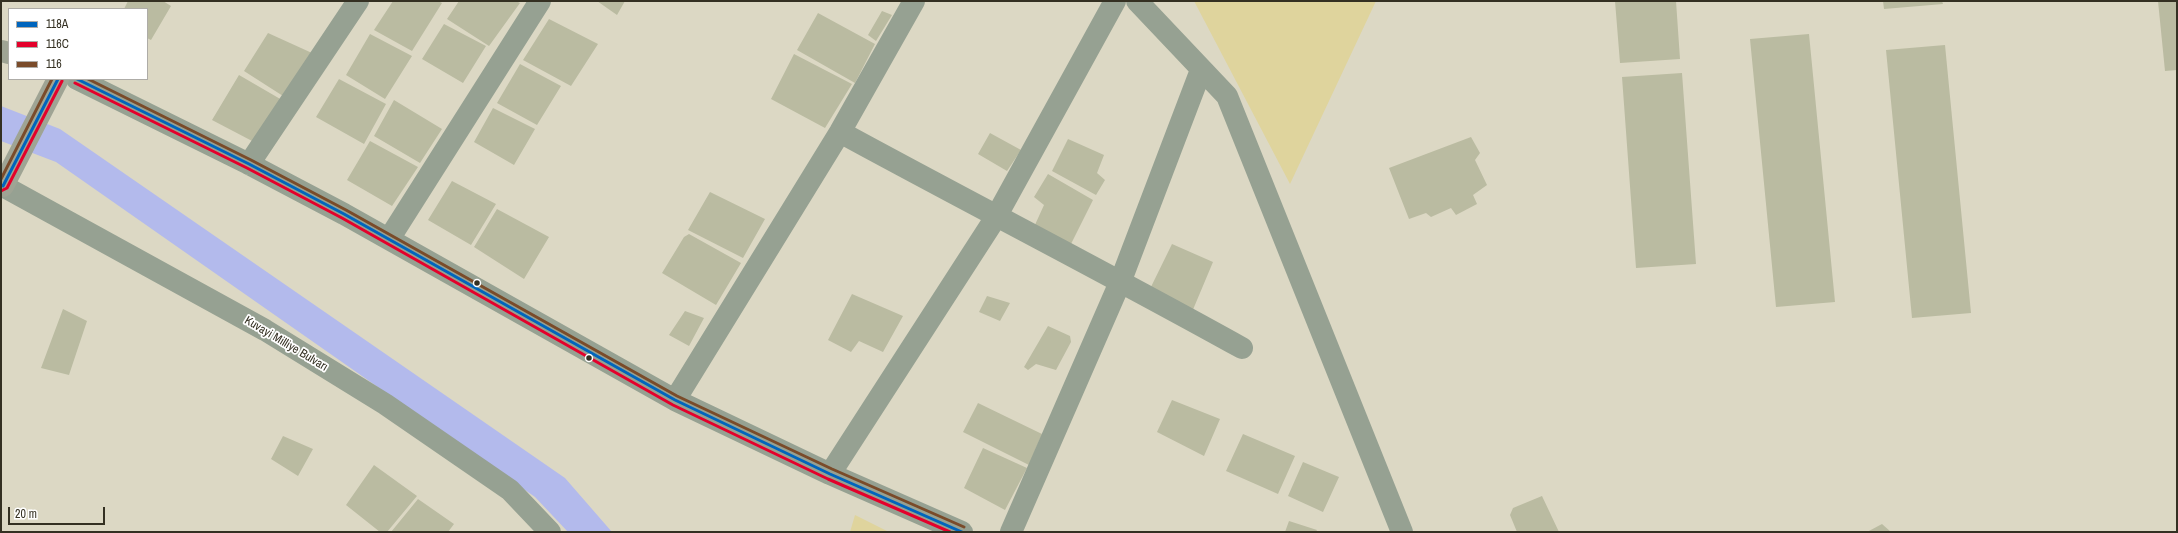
<!DOCTYPE html>
<html>
<head>
<meta charset="utf-8">
<style>
	body { margin:0 }
	#map { position:relative; width:2178px; height:533px; overflow:hidden; background:#dcd8c4; font-family:"Archivo Narrow",sans-serif }
	canvas { display:block }
	.frame { position:absolute; inset:0; border:2px solid #343022; pointer-events:none }
	.legend { position:absolute; left:8px; top:8px; width:140px; height:72px; box-sizing:border-box; background:#fff; border:1px solid #aeaca7; margin:0; padding:5px 7px; list-style:none; font-size:12px; color:#343022 }
	.legend li { display:flex; align-items:center; gap:8px; height:20px }
	.legend b { width:20px; border:1px solid #aeaca7 }
	.scale { position:absolute; left:8px; top:507px; width:97px; height:18px; box-sizing:border-box; border:2px solid #343022; border-top:0; padding-left:5px; font-size:12px; line-height:14px; white-space:nowrap; color:#343022; -webkit-text-stroke:3px #fff; paint-order:stroke }
</style>
</head>
<body>
<div id="map">
<canvas width="2178" height="533"></canvas>
<div class="frame"></div>
<ul class="legend">
<li><b style="height:5px;background:#0065bd"></b>118A</li>
<li><b style="height:5px;background:#e4002b"></b>116C</li>
<li><b style="height:5px;background:#7a4b2a"></b>116</li>
</ul>
<div class="scale">20 m</div>
</div>
<script>
const context = document.querySelector('canvas').getContext('2d');
context.lineJoin = 'round';
function fillPath(path, color) { context.fillStyle = color; context.fill(path, 'evenodd'); }
function trace(path, color, width, dash) { context.strokeStyle = color; context.lineWidth = width; context.lineCap = dash ? 'butt' : 'round'; context.setLineDash(dash || []); context.stroke(path); }
function write(font, color, halo, rows, align = 'center') {
  context.font = font + ' "Archivo Narrow",sans-serif'; context.lineWidth = 3.5; context.setLineDash([]); context.textBaseline = 'middle'; context.strokeStyle = halo; context.fillStyle = color; for (const [text, x, y, turn = 0] of rows) {
    context.save(); context.translate(x, y); context.rotate((+turn || 0) * Math.PI / 180); context.textAlign = isNaN(turn) ? turn : align; if (halo) context.strokeText(text, 0, 0); context.fillText(text, 0, 0); context.restore();
  }
}
fillPath(new Path2D(`
	M 1194,1 L 1376,1 L 1290,184 Z
	M 855,515 L 889,532 L 850,532 Z`), '#dfd49d');
fillPath(new Path2D(`
	M 1,106 L 60,129 L 565,478 L 612,532 L 568,532 L 535,497 L 56,162 L 1,141 Z`), '#b3baec');
fillPath(new Path2D(`
	M 128,1 L 163,1 L 171,6 L 151,40 L 147,38 L 147,9 L 124,9 Z
	M 393,1 L 438,1 L 442,3 L 412,51 L 374,30 Z
	M 459,1 L 516,1 L 520,3 L 489,46 L 447,19 Z
	M 597,1 L 625,1 L 617,15 Z
	M 1615,1 L 1676,1 L 1680,59 L 1620,63 Z
	M 1883,1 L 1942,1 L 1943,4 L 1884,9 Z
	M 2158,1 L 2177,1 L 2177,70 L 2165,71 Z
	M 882,11 L 892,15 L 876,41 L 868,35 Z
	M 818,13 L 875,44 L 855,83 L 797,50 Z
	M 549,19 L 598,44 L 571,86 L 523,60 Z
	M 444,24 L 486,46 L 463,83 L 422,59 Z
	M 268,33 L 312,53 L 283,96 L 244,71 Z
	M 370,34 L 412,56 L 385,99 L 346,75 Z
	M 1809,34 L 1835,302 L 1776,307 L 1750,39 Z
	M 1945,45 L 1971,313 L 1912,318 L 1886,50 Z
	M 794,54 L 852,84 L 825,128 L 771,99 Z
	M 520,64 L 561,86 L 537,125 L 497,103 Z
	M 1682,73 L 1696,264 L 1636,268 L 1622,77 Z
	M 239,75 L 282,100 L 254,142 L 212,120 Z
	M 339,79 L 386,104 L 364,144 L 316,117 Z
	M 394,100 L 442,129 L 420,163 L 374,136 Z
	M 493,108 L 535,129 L 514,165 L 474,142 Z
	M 990,133 L 1021,150 L 1007,171 L 978,154 Z
	M 1471,137 L 1480,153 L 1475,160 L 1487,185 L 1473,195 L 1477,204 L 1456,215 L 1451,208 L 1431,217 L 1426,213 L 1409,219 L 1389,168 Z
	M 1068,139 L 1104,155 L 1097,173 L 1105,180 L 1096,195 L 1052,171 Z
	M 370,141 L 418,167 L 392,206 L 347,180 Z
	M 1048,174 L 1093,200 L 1070,246 L 1034,227 L 1044,205 L 1034,197 Z
	M 452,181 L 496,204 L 471,245 L 428,220 Z
	M 710,192 L 765,219 L 743,258 L 688,230 Z
	M 497,209 L 549,237 L 524,279 L 474,247 Z
	M 689,234 L 741,263 L 716,305 L 662,273 L 684,237 Z
	M 1172,244 L 1213,262 L 1192,312 L 1148,293 Z
	M 852,294 L 903,316 L 883,352 L 859,341 L 851,352 L 828,340 Z
	M 987,296 L 1010,303 L 1000,321 L 979,312 Z
	M 63,309 L 87,321 L 69,375 L 41,368 Z
	M 685,311 L 704,318 L 689,346 L 669,335 Z
	M 1048,326 L 1070,336 L 1071,342 L 1056,370 L 1036,364 L 1028,370 L 1024,367 Z
	M 1172,400 L 1220,419 L 1204,456 L 1157,432 Z
	M 978,403 L 1042,434 L 1029,465 L 963,432 Z
	M 1243,434 L 1295,456 L 1278,494 L 1226,471 Z
	M 283,436 L 313,449 L 298,476 L 271,459 Z
	M 983,448 L 1027,468 L 1005,510 L 964,488 Z
	M 1303,462 L 1339,477 L 1323,512 L 1288,496 Z
	M 374,465 L 417,496 L 387,532 L 380,532 L 346,505 Z
	M 1542,496 L 1559,532 L 1517,532 L 1510,515 L 1513,508 Z
	M 418,499 L 454,524 L 448,532 L 391,532 Z
	M 1289,521 L 1317,530 L 1316,532 L 1285,532 Z
	M 1882,524 L 1891,532 L 1867,532 Z`), '#babba1');
trace(new Path2D(`
	M 1137,1 L 1227,96 L 1402,532
	M 77,79 L 249,164 L 344,214 L 675,400 L 830,474 L 962,532
	M 840,132 C 974,205 1109,274 1242,348
	M 249,164 L 358,1
	M 3,186 L 265,330 L 385,404 L 510,490 L 550,532
	M 389,239 L 540,1
	M 675,400 L 840,132 L 914,1
	M 830,474 L 996,217 L 1115,1
	M 1011,532 L 1121,280 L 1201,70`), '#96a192', 22);
trace(new Path2D(`
	M 1,51 L 9,53
	M 1,185 L 3,186 L 58,79`), '#9fa494', 22);
trace(new Path2D(`
	M 77,79 L 249,164 L 344,214 L 675,400 L 830,474 L 962,532
	M 1,185 L 3,186 L 58,79`), '#0065bd', 3);
trace(new Path2D(`
	M 75,83 L 247,168 L 342,218 L 673,405 L 828,479 L 950,532
	M 1,191 L 7,188 L 62,81`), '#e4002b', 3);
trace(new Path2D(`
	M 88,79 L 251,160 L 346,210 L 677,396 L 832,469 L 964,527
	M 1,179 L 52,79`), '#7a4b2a', 3);
for (const [x, y, r, color] of [
	[477,283,3.5,"#343022"],
	[589,358,3.5,"#343022"]
]) { const dot = new Path2D(); dot.arc(x, y, r, 0, 2 * Math.PI); context.fillStyle = color; context.fill(dot); trace(dot, '#fff', 1.5); }
write('12px', '#343022', '#fff', [
	["Kuvayi Milliye Bulvarı",286,344,31]
]);
</script>
</body>
</html>
